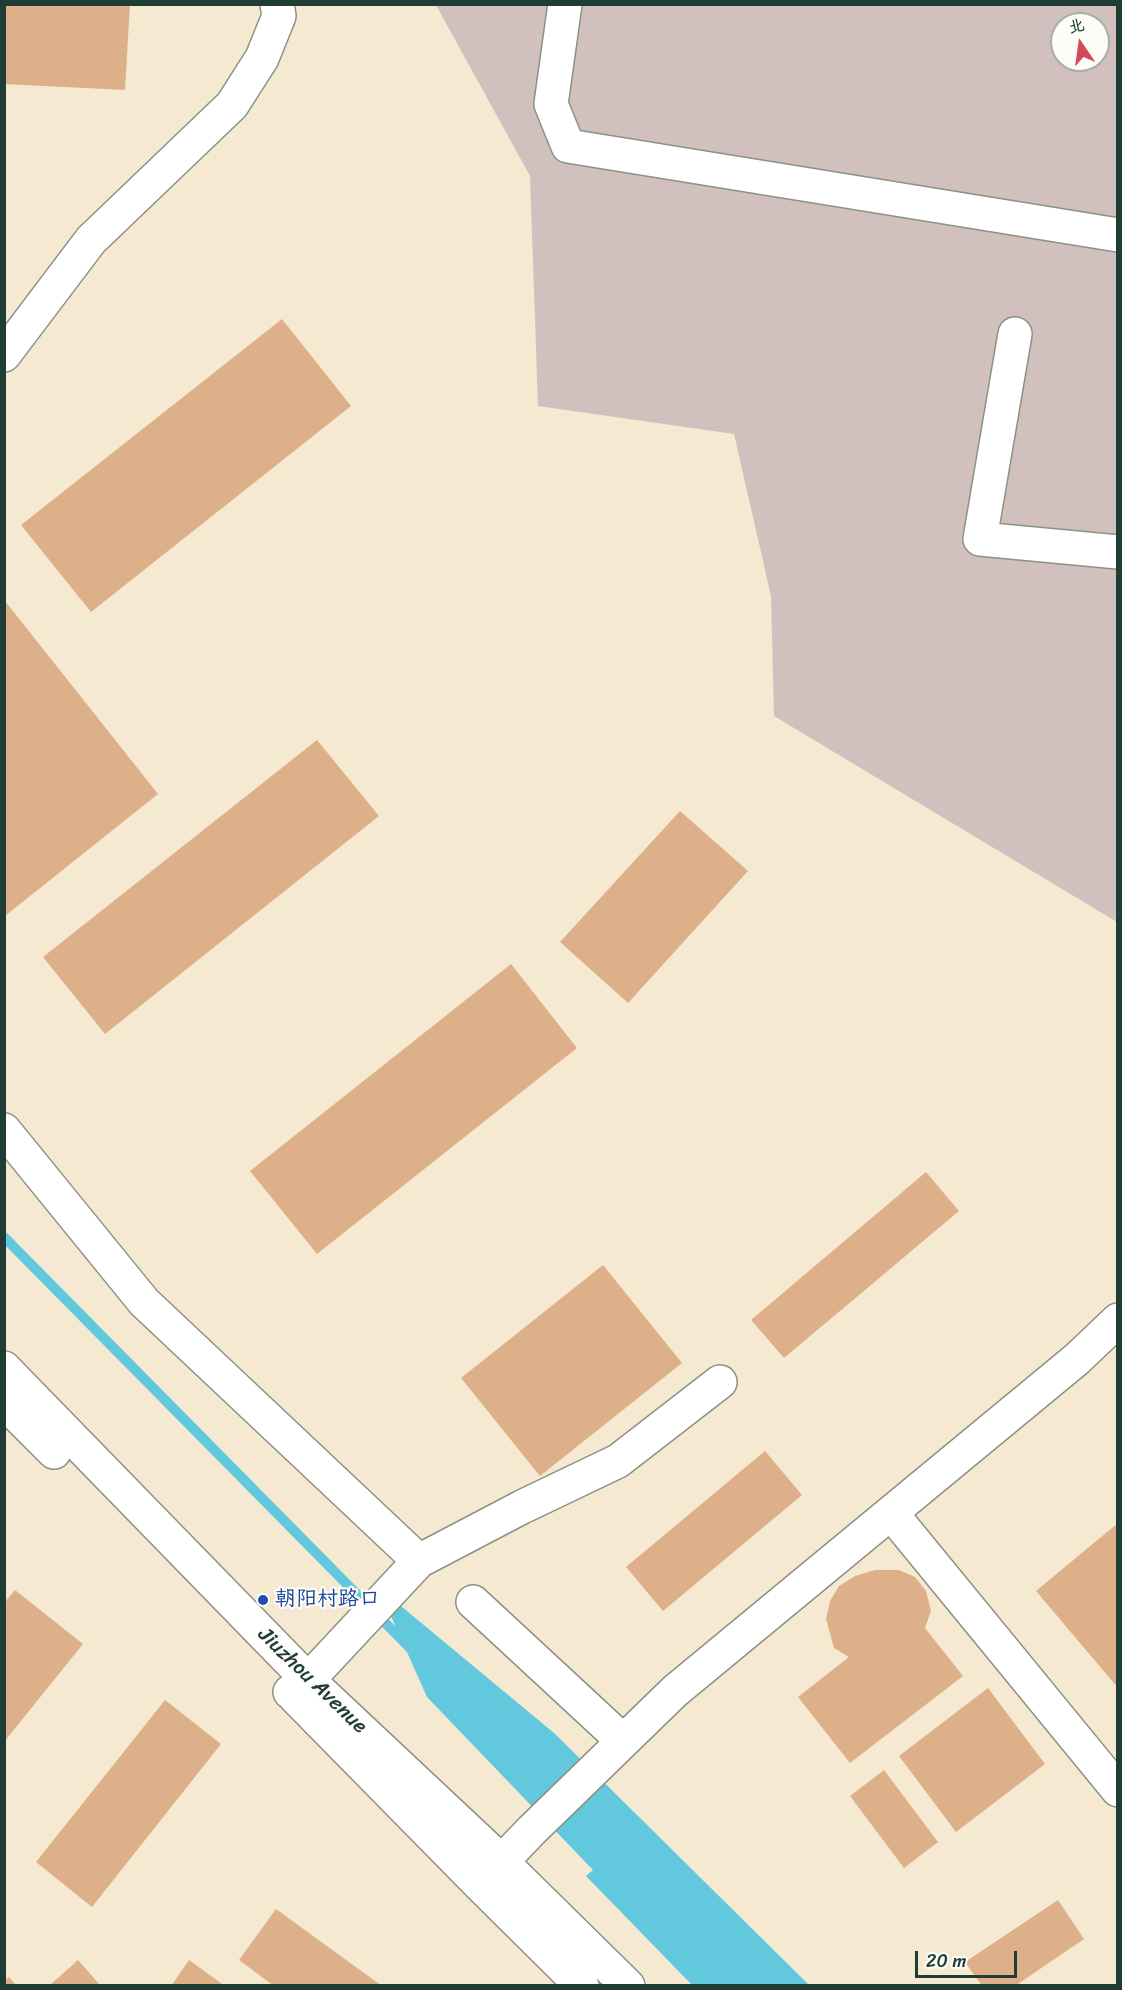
<!DOCTYPE html>
<html>
<head>
<meta charset="utf-8">
<style>
	body { margin:0 }
	#map { position:relative; width:1122px; height:1990px; overflow:hidden; background:#f5e9d2; font-family:Sriracha,"LXGW WenKai TC",sans-serif }
	canvas { display:block }
	.frame { position:absolute; inset:0; border:6px solid #1f3d34; pointer-events:none }
	.north { position:absolute; left:1050px; top:12px; width:60px; height:60px; box-sizing:border-box; background:#fdfcf7; border:2px solid #a4b0a9; border-radius:50%; rotate:347deg; font-size:16px; font-weight:700; line-height:24px; text-align:center; color:#1f3d34 }
	.north::after { content:''; display:block; margin:auto; width:21px; height:27px; background:#d1495b; clip-path:polygon(50% 0,100% 100%,50% 72%,0 100%) }
	.scale { position:absolute; left:915px; top:1951px; width:102px; height:27px; box-sizing:border-box; border:3px solid #1f3d34; border-top:0; padding-left:8px; font-size:18px; line-height:21px; white-space:nowrap; color:#1f3d34; -webkit-text-stroke:4px #fdfcf7; paint-order:stroke }
</style>
</head>
<body>
<div id="map">
<canvas width="1122" height="1990"></canvas>
<div class="frame"></div>
<div class="north">北</div>
<div class="scale">20 m</div>
</div>
<script>
const context = document.querySelector('canvas').getContext('2d');
context.lineJoin = 'round';
function fillPath(path, color) { context.fillStyle = color; context.fill(path, 'evenodd'); }
function trace(path, color, width, dash) { context.strokeStyle = color; context.lineWidth = width; context.lineCap = dash ? 'butt' : 'round'; context.setLineDash(dash || []); context.stroke(path); }
function write(font, color, halo, rows, align = 'center') {
  context.font = font + ' Sriracha,"LXGW WenKai TC",sans-serif'; context.lineWidth = 4.5; context.setLineDash([]); context.textBaseline = 'middle'; context.strokeStyle = halo; context.fillStyle = color; for (const [text, x, y, turn = 0] of rows) {
    context.save(); context.translate(x, y); context.rotate((+turn || 0) * Math.PI / 180); context.textAlign = isNaN(turn) ? turn : align; if (halo) context.strokeText(text, 0, 0); context.fillText(text, 0, 0); context.restore();
  }
}
fillPath(new Path2D(`
	M 436,5 L 1117,5 L 1117,922 L 774,716 L 771,596 L 734,434 L 538,406 L 530,176 ZM 1062,24 L 1098,24 L 1098,60 L 1062,60 Z`), '#d1c0bd');
fillPath(new Path2D(`
	M 378,1587 L 554,1733 L 809,1985 L 692,1985 L 586,1876 L 593,1870 L 427,1697 Z`), '#61c8dd');
trace(new Path2D(`
	M 4,1237 L 411,1649`), '#61c8dd', 10);
fillPath(new Path2D(`
	M 4,4 L 130,4 L 125,90 L 4,84 Z
	M 282,319 L 351,406 L 91,612 L 21,525 Z
	M 5,601 L 158,794 L 5,916 Z
	M 317,740 L 379,816 L 105,1034 L 43,957 Z
	M 680,811 L 748,871 L 628,1003 L 560,942 Z
	M 511,964 L 577,1048 L 317,1254 L 250,1171 Z
	M 926,1172 L 959,1211 L 784,1358 L 751,1320 Z
	M 603,1265 L 682,1363 L 540,1476 L 461,1378 Z
	M 765,1451 L 802,1495 L 663,1611 L 626,1567 Z
	M 1118,1523 L 1118,1688 L 1036,1591 Z
	M 875,1570 L 899,1570 L 915,1577 L 926,1591 L 931,1611 L 925,1628 L 963,1676 L 850,1763 L 798,1697 L 849,1657 L 834,1648 L 826,1619 L 830,1601 L 839,1586 L 855,1576 Z
	M 15,1590 L 83,1644 L 4,1742 L 4,1603 Z
	M 988,1688 L 1045,1764 L 956,1832 L 899,1756 Z
	M 165,1700 L 221,1744 L 92,1907 L 36,1862 Z
	M 884,1770 L 938,1842 L 904,1868 L 850,1796 Z
	M 1058,1900 L 1084,1939 L 1015,1986 L 982,1986 L 965,1962 Z
	M 276,1909 L 382,1986 L 274,1986 L 239,1960 Z
	M 78,1960 L 101,1986 L 49,1986 Z
	M 189,1960 L 225,1986 L 171,1986 Z
	M 9,1977 L 17,1986 L 4,1986 L 4,1981 Z`), '#ddb08a');
const minor = new Path2D(`
	M 565,4 L 551,104 L 568,146 L 1118,235
	M 1015,334 L 980,539 L 1118,552
	M 4,355 L 91,240 L 232,105 L 262,58 L 279,16 L 277,4
	M 4,1130 L 144,1302 L 419,1561 L 308,1680 L 290,1692
	M 891,1513 L 1118,1790
	M 419,1561 L 522,1507 L 618,1461 L 720,1382
	M 473,1602 L 623,1741
	M 483,1881 L 532,1830 L 675,1691 L 1077,1359 L 1118,1320`);
const major = new Path2D(`
	M 4,1368 L 308,1680 L 501,1861 L 628,1986
	M 4,1402 L 54,1452
	M 296,1698 L 480,1885 L 582,1986`);
trace(minor, '#8a9383', 36);
trace(major, '#8a9383', 36);
trace(minor, '#fff', 33);
trace(major, '#fff', 33);
for (const [x, y, r, color] of [
	[263,1600,6,"#1a4fb4"]
]) { const dot = new Path2D(); dot.arc(x, y, r, 0, 2 * Math.PI); context.fillStyle = color; context.fill(dot); trace(dot, '#fdfcf7', 2); }
write('21px', '#164399', '#fdfcf7', [
	["朝阳村路口",275,1600]
], 'left');
write('21px', '#1f3d34', '#fdfcf7', [
	["Jiuzhou Avenue",312,1681,44]
]);
</script>
</body>
</html>
